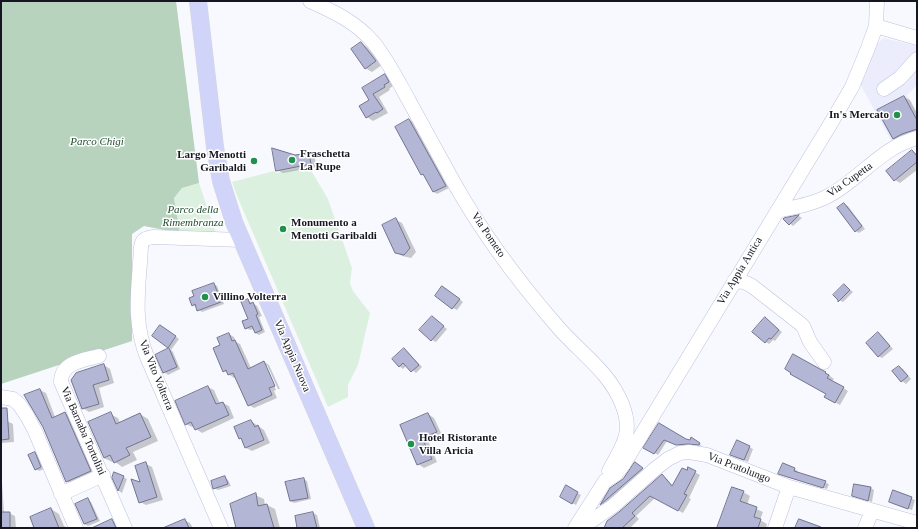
<!DOCTYPE html>
<html>
<head>
<meta charset="utf-8">
<style>
	body { margin:0 }
	#map { position:relative; width:918px; height:529px; overflow:hidden; background:#f8f9ff; font-family:Georgia,serif }
	canvas { display:block }
	.frame { position:absolute; inset:0; border:2px solid #151621; pointer-events:none }
</style>
</head>
<body>
<div id="map">
<canvas width="918" height="529"></canvas>
<div class="frame"></div>
</div>
<script>
const context = document.querySelector('canvas').getContext('2d');
context.lineJoin = 'round';
function fillPath(path, color) { context.fillStyle = color; context.fill(path, 'evenodd'); }
function trace(path, color, width, dash) { context.strokeStyle = color; context.lineWidth = width; context.lineCap = dash ? 'butt' : 'round'; context.setLineDash(dash || []); context.stroke(path); }
function write(font, color, halo, rows, align = 'center') {
  context.font = font + ' Georgia,serif'; context.lineWidth = 3; context.setLineDash([]); context.textBaseline = 'middle'; context.strokeStyle = halo; context.fillStyle = color; for (const [text, x, y, turn = 0] of rows) {
    context.save(); context.translate(x, y); context.rotate((+turn || 0) * Math.PI / 180); context.textAlign = isNaN(turn) ? turn : align; if (halo) context.strokeText(text, 0, 0); context.fillText(text, 0, 0); context.restore();
  }
}
fillPath(new Path2D(`
	M 884,38 L 917,46 L 917,85 L 907,95 L 917,115 L 917,131 L 893,144 L 860,84 L 875,45 Z`), '#ebedfc');
fillPath(new Path2D(`
	M 309,167 L 328,199 L 352,268 L 350,283 L 353,291 L 370,313 L 358,365 L 348,385 L 348,397 L 328,407 L 237,196 L 232,182 L 274,171 L 276,173 Z
	M 199,183 L 216,233 L 180,233 L 174,198 L 182,188 Z`), '#dcf0e0');
fillPath(new Path2D(`
	M 1,1 L 176,1 L 199,183 L 182,188 L 174,198 L 180,233 L 144,226 L 132,234 L 132,341 L 1,384 Z`), '#b7d2bd');
fillPath(new Path2D(`
	M 361,43 L 367,47 L 382,65 L 372,72 L 365,68 Z
	M 385,75 L 391,79 L 394,85 L 389,89 L 390,90 L 379,97 L 388,113 L 373,121 L 367,117 L 370,100 L 363,89 Z
	M 904,97 L 910,100 L 917,113 L 917,134 L 899,142 L 893,138 Z
	M 409,120 L 413,122 L 449,188 L 437,194 L 434,192 L 426,177 L 422,174 Z
	M 912,151 L 917,154 L 917,170 L 900,183 L 895,180 L 887,171 Z
	M 309,154 L 315,157 L 316,167 L 283,173 L 277,170 L 295,156 Z
	M 844,204 L 848,206 L 865,229 L 859,233 L 856,231 Z
	M 799,216 L 802,218 L 793,226 L 785,219 Z
	M 396,220 L 402,223 L 416,252 L 411,258 L 402,256 L 396,252 Z
	M 214,284 L 217,286 L 224,304 L 202,312 L 193,305 L 195,297 Z
	M 844,285 L 853,292 L 843,302 L 839,300 Z
	M 446,289 L 463,302 L 457,310 L 453,308 Z
	M 248,300 L 257,306 L 262,316 L 259,317 L 265,332 L 259,335 L 255,333 L 254,329 L 250,330 L 246,328 L 249,319 Z
	M 432,317 L 447,329 L 436,342 L 432,340 Z
	M 769,321 L 782,332 L 775,341 L 773,340 L 769,344 L 766,342 Z
	M 164,328 L 179,339 L 171,350 L 173,352 L 180,369 L 168,375 L 164,372 L 157,356 L 171,349 L 168,347 Z
	M 878,333 L 882,336 L 893,349 L 882,358 L 878,356 Z
	M 229,334 L 234,337 L 236,342 L 240,344 L 251,368 L 264,362 L 269,365 L 280,389 L 278,389 L 267,365 L 265,365 L 276,390 L 274,391 L 277,398 L 254,408 L 249,405 L 236,377 L 234,378 L 224,371 L 221,346 Z
	M 404,349 L 408,352 L 422,367 L 416,373 L 407,365 L 403,369 L 399,366 Z
	M 104,365 L 110,369 L 114,383 L 99,388 L 104,407 L 89,412 L 83,408 L 72,380 Z
	M 899,367 L 903,369 L 911,379 L 906,384 L 902,381 L 894,371 Z
	M 820,371 L 830,375 L 830,376 L 834,379 L 832,381 L 848,391 L 840,405 L 825,397 L 827,393 Z
	M 208,387 L 214,390 L 220,404 L 223,403 L 229,406 L 234,418 L 202,433 L 196,429 L 194,426 L 192,427 L 186,424 Z
	M 40,390 L 46,393 L 55,417 L 65,413 L 71,417 L 96,474 L 72,484 L 66,481 Z
	M 110,414 L 118,418 L 120,423 L 140,414 L 148,419 L 158,441 L 133,452 L 137,460 L 122,467 L 114,461 L 112,462 L 104,458 Z
	M 428,414 L 434,418 L 442,435 L 428,441 L 437,462 L 424,468 L 418,464 L 401,426 Z
	M 1,421 L 7,421 L 13,424 L 14,442 L 1,443 Z
	M 251,421 L 264,430 L 270,443 L 252,451 L 246,448 L 243,440 L 239,438 Z
	M 659,424 L 686,440 L 691,441 L 691,439 L 702,446 L 692,445 L 680,446 L 667,441 L 658,455 L 645,447 Z
	M 749,447 L 753,449 L 748,462 L 735,457 Z
	M 35,453 L 39,456 L 44,469 L 39,471 L 36,469 Z
	M 146,464 L 152,467 L 163,500 L 146,505 L 140,502 L 142,483 Z
	M 639,465 L 646,471 L 604,506 L 601,504 L 611,489 L 623,480 Z
	M 1,467 L 4,513 L 9,513 L 15,516 L 16,528 L 1,528 Z
	M 689,469 L 700,475 L 689,498 L 691,499 L 683,513 L 655,498 L 636,516 L 639,519 L 630,528 L 605,528 L 619,513 L 662,476 L 667,479 L 673,486 Z
	M 794,469 L 798,471 L 797,473 L 829,484 L 827,489 L 783,475 Z
	M 123,477 L 127,479 L 122,493 L 119,491 L 113,478 Z
	M 224,477 L 228,480 L 231,486 L 218,490 L 214,488 Z
	M 303,479 L 307,481 L 311,499 L 294,503 L 290,501 Z
	M 566,487 L 581,495 L 576,505 L 561,497 Z
	M 871,488 L 874,490 L 872,502 L 853,495 Z
	M 894,491 L 915,500 L 912,510 L 894,504 Z
	M 743,492 L 750,496 L 747,505 L 763,512 L 760,520 L 767,524 L 766,528 L 718,528 Z
	M 255,495 L 264,499 L 265,505 L 267,505 L 275,509 L 280,528 L 232,528 L 236,526 Z
	M 87,499 L 91,502 L 100,521 L 88,526 L 84,524 Z
	M 51,509 L 59,514 L 64,526 L 68,528 L 35,528 Z
	M 313,513 L 317,515 L 320,528 L 298,528 Z
	M 112,520 L 118,524 L 120,528 L 105,528 Z
	M 184,520 L 190,523 L 193,528 L 169,528 Z`), '#0003');
const building = new Path2D(`
	M 361,42 L 376,61 L 365,69 L 351,49 Z
	M 385,74 L 389,82 L 384,85 L 385,87 L 373,94 L 383,109 L 377,113 L 376,112 L 366,118 L 359,106 L 369,100 L 362,88 Z
	M 904,96 L 917,120 L 917,129 L 902,134 L 893,139 L 877,110 Z
	M 409,119 L 446,186 L 433,192 L 423,174 L 421,175 L 395,127 Z
	M 272,148 L 295,155 L 309,153 L 311,164 L 276,171 Z
	M 912,150 L 917,156 L 917,162 L 894,181 L 886,171 Z
	M 844,203 L 862,226 L 855,232 L 837,208 Z
	M 799,215 L 789,225 L 783,219 L 784,218 Z
	M 396,218 L 410,248 L 404,255 L 395,253 L 382,225 Z
	M 214,283 L 221,302 L 197,311 L 195,304 L 192,306 L 189,298 L 194,296 L 192,291 Z
	M 844,284 L 850,290 L 838,302 L 838,300 L 833,295 Z
	M 442,286 L 460,299 L 452,309 L 435,296 Z
	M 248,299 L 250,304 L 253,302 L 258,314 L 256,315 L 262,330 L 255,333 L 252,326 L 245,329 L 242,321 L 248,319 L 241,302 Z
	M 432,316 L 444,326 L 431,341 L 419,330 Z
	M 765,317 L 779,330 L 771,339 L 769,338 L 765,343 L 752,332 Z
	M 160,325 L 176,336 L 168,348 L 152,336 Z
	M 878,332 L 890,346 L 878,357 L 866,343 Z
	M 229,333 L 232,341 L 235,340 L 248,369 L 264,361 L 275,386 L 269,388 L 272,395 L 248,406 L 233,373 L 228,375 L 226,370 L 223,372 L 213,348 L 220,345 L 217,338 Z
	M 169,348 L 177,367 L 163,373 L 155,355 Z
	M 404,348 L 419,365 L 411,372 L 403,363 L 399,367 L 392,359 Z
	M 793,354 L 820,369 L 826,372 L 825,373 L 829,375 L 827,378 L 844,387 L 835,403 L 824,397 L 826,394 L 790,374 L 791,373 L 785,369 Z
	M 104,364 L 109,380 L 93,385 L 99,404 L 82,409 L 71,380 L 76,373 Z
	M 899,366 L 908,376 L 901,382 L 892,371 Z
	M 208,386 L 216,404 L 223,402 L 229,415 L 195,430 L 191,422 L 185,425 L 175,401 Z
	M 40,389 L 52,418 L 65,412 L 91,471 L 66,482 L 43,427 L 24,395 Z
	M 1,408 L 7,408 L 9,439 L 1,440 Z
	M 111,412 L 116,424 L 140,413 L 151,437 L 126,448 L 130,455 L 114,463 L 110,455 L 104,458 L 88,422 Z
	M 428,413 L 437,432 L 422,438 L 432,459 L 417,465 L 400,425 Z
	M 251,420 L 255,427 L 258,425 L 264,440 L 245,448 L 241,438 L 239,439 L 234,427 Z
	M 659,423 L 686,439 L 690,440 L 691,437 L 700,443 L 699,445 L 688,444 L 676,445 L 664,440 L 654,454 L 643,448 Z
	M 737,440 L 750,446 L 744,460 L 730,455 Z
	M 35,452 L 41,467 L 35,470 L 28,455 Z
	M 146,462 L 157,497 L 139,503 L 131,479 L 140,482 L 135,466 Z
	M 635,462 L 643,468 L 600,505 L 610,488 L 623,479 Z
	M 783,463 L 795,468 L 794,471 L 826,481 L 823,488 L 778,474 Z
	M 688,467 L 696,471 L 684,494 L 687,495 L 678,511 L 650,496 L 632,513 L 635,516 L 622,528 L 604,528 L 607,521 L 619,512 L 662,474 L 672,486 L 682,468 L 687,470 Z
	M 114,472 L 124,476 L 118,491 L 112,478 Z
	M 225,476 L 228,484 L 213,489 L 211,481 Z
	M 304,478 L 308,498 L 290,501 L 285,482 Z
	M 854,484 L 871,487 L 868,501 L 852,496 Z
	M 566,485 L 578,492 L 572,504 L 560,497 Z
	M 732,487 L 744,491 L 740,501 L 757,507 L 754,517 L 761,519 L 758,528 L 717,528 Z
	M 893,490 L 912,497 L 908,509 L 889,502 Z
	M 256,493 L 258,506 L 267,504 L 274,528 L 236,528 L 230,504 Z
	M 88,498 L 97,519 L 84,524 L 75,504 Z
	M 51,508 L 59,528 L 34,528 L 30,517 Z
	M 1,512 L 10,512 L 10,528 L 1,528 Z
	M 313,512 L 317,528 L 297,528 L 295,516 Z
	M 112,519 L 116,528 L 92,528 Z
	M 185,519 L 189,528 L 163,528 Z
	M 799,519 L 821,527 L 821,528 L 795,528 Z`);
fillPath(building, '#b3b6d4');
trace(building, '#737590', 1);
const minor = new Path2D(`
	M 310,1 C 333,11 357,23 373,42 C 387,59 397,79 408,99 C 423,126 438,154 453,181 C 482,233 518,281 557,326 C 579,352 609,371 622,404 C 634,434 622,446 609,471
	M 876,26 L 917,38
	M 884,89 L 900,78 L 917,59
	M 777,211 C 795,207 814,204 830,195 C 859,179 884,146 917,138
	M 734,281 L 744,282 L 752,286 L 802,325 L 804,328 L 810,342 L 824,362
	M 99,356 C 84,360 61,362 61,382 L 125,528
	M 1,397 L 13,399 L 19,404 L 27,416 L 35,431 L 76,528
	M 61,494 L 103,475
	M 221,528 L 147,357 C 132,319 139,287 141,247 C 142,239 146,238 154,237 L 242,240
	M 575,528 L 605,481 L 616,474 L 623,465 L 831,123 L 852,87 L 868,48 L 876,26 L 877,1
	M 581,528 L 613,506 L 655,469 L 668,459 L 680,453 L 689,452 L 707,455 L 789,487 L 917,523
	M 775,528 L 789,487
	M 865,528 L 872,511`);
const major = new Path2D(`
	M 198,1 L 215,147 L 221,181 L 234,222 L 366,528`);
trace(minor, '#bdc0dd', 15);
trace(major, '#d5d5d7', 18);
trace(minor, '#fff', 14);
trace(major, '#d1d4f9', 17);
for (const [x, y, r, color] of [
	[897,115,4,"#1e924d"],
	[292,160,4,"#1e924d"],
	[254,161,4,"#1e924d"],
	[283,229,4,"#1e924d"],
	[205,297,4,"#1e924d"],
	[411,444,4,"#1e924d"]
]) { const dot = new Path2D(); dot.arc(x, y, r, 0, 2 * Math.PI); context.fillStyle = color; context.fill(dot); trace(dot, '#fff', 1.5); }
write('bold 11px', '#151621', '#fff', [
	["In's Mercato",889,115,"right"],
	["Fraschetta",300,154],
	["La Rupe",300,167],
	["Largo Menotti",246,155,"right"],
	["Garibaldi",246,168,"right"],
	["Monumento a",291,223],
	["Menotti Garibaldi",291,236],
	["Villino Volterra",213,297],
	["Hotel Ristorante",419,438],
	["Villa Aricia",419,451]
], 'left');
write('italic 11px', '#1f4b2d', '#fff', [
	["Parco Chigi",97,142],
	["Parco della",193,210],
	["Rimembranza",193,223]
]);
write('11px', '#151621', '#fff', [
	["Via Cupetta",850,180,-35],
	["Via Pometo",488,235,56],
	["Via Appia Antica",740,271,-59],
	["Via Appia Nuova",292,356,67],
	["Via Vito Volterra",156,375,68],
	["Via Barnaba Tortolini",83,431,66],
	["Via Pratolungo",739,468,21]
]);
</script>
</body>
</html>
